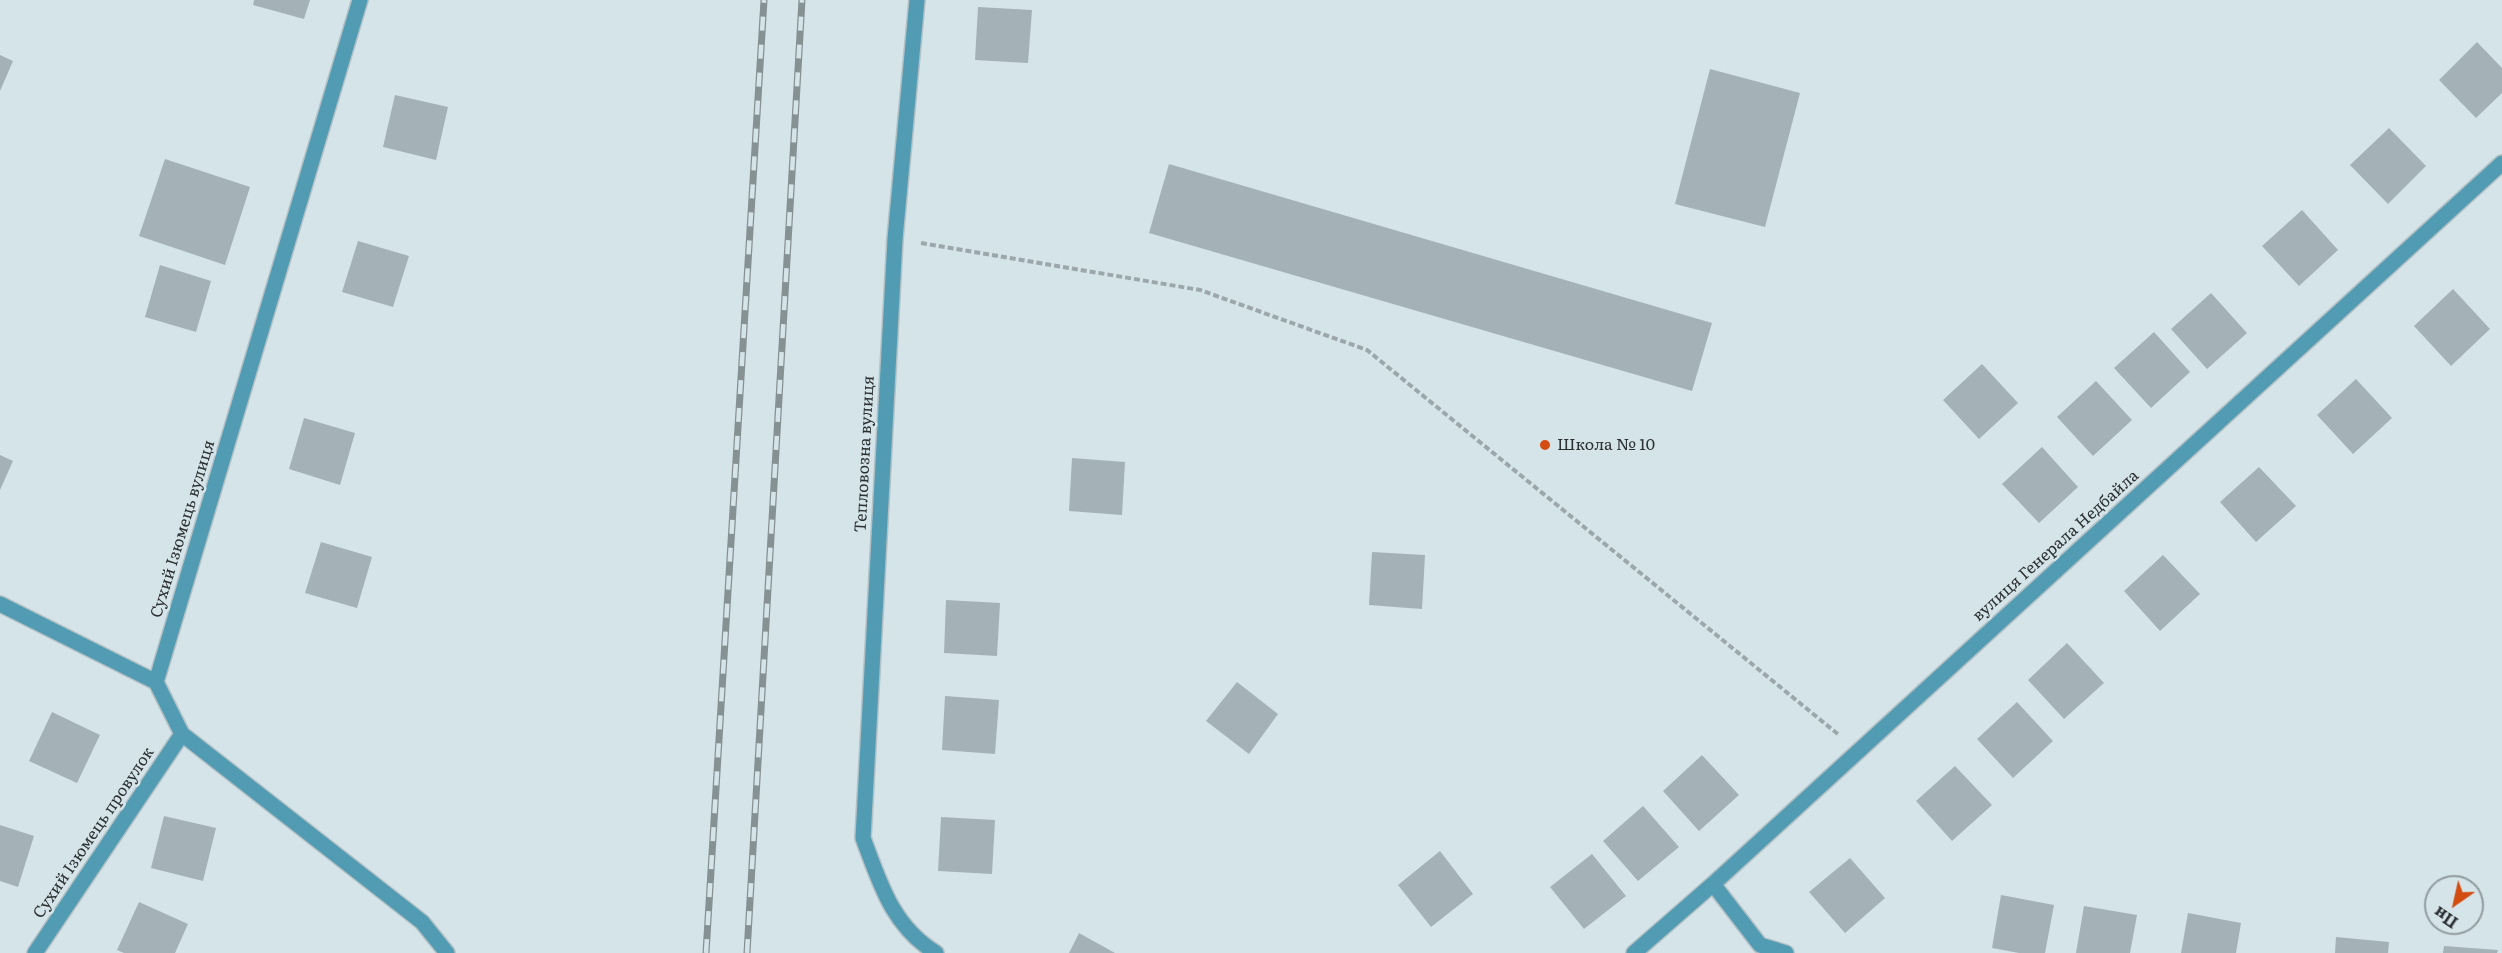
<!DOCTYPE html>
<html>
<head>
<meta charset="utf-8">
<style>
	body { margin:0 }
	#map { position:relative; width:2502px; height:953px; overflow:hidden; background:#d5e4e9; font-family:Literata,serif }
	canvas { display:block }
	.north { position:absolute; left:2424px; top:875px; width:60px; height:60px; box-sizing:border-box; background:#d5e4e9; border:2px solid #919ca0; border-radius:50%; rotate:214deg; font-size:16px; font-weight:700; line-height:24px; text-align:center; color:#2b3133 }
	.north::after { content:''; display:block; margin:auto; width:21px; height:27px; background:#d34d12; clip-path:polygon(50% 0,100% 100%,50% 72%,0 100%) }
</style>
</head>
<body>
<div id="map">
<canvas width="2502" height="953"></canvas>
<div class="north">Пн</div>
</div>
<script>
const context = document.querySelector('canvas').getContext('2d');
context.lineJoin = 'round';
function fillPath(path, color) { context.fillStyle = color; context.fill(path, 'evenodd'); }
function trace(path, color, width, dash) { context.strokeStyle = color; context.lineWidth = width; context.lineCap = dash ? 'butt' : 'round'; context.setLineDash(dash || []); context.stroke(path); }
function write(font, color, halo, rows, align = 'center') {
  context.font = font + ' Literata,serif'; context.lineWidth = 5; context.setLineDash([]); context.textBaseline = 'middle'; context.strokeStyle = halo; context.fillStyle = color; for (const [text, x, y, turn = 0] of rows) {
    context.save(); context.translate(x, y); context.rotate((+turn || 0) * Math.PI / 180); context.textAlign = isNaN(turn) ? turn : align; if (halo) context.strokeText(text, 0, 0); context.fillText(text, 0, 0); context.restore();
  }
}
fillPath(new Path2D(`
	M 254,0 L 310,0 L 304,19 L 253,5 Z
	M 978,7 L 1032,10 L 1028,63 L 975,60 Z
	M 2477,42 L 2502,68 L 2502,93 L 2476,118 L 2439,80 Z
	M 0,55 L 13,61 L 0,91 Z
	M 1710,69 L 1800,93 L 1765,227 L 1675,204 Z
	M 395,95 L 448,107 L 436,160 L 383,147 Z
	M 2389,128 L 2426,166 L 2388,204 L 2350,165 Z
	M 165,159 L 250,187 L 225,265 L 139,236 Z
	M 1169,164 L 1712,323 L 1692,391 L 1149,233 Z
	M 2302,210 L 2338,250 L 2299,286 L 2262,246 Z
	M 358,241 L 409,256 L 393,307 L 342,292 Z
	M 160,265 L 211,281 L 196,332 L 145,317 Z
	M 2453,289 L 2490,329 L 2451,366 L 2414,326 Z
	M 2211,293 L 2247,333 L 2207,369 L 2171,329 Z
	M 2154,332 L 2190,372 L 2151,408 L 2114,368 Z
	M 1982,364 L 2018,403 L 1979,439 L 1943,400 Z
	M 2356,379 L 2392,418 L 2353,454 L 2317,415 Z
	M 2096,381 L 2132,420 L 2093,456 L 2057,417 Z
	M 304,418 L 355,433 L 340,485 L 289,469 Z
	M 2042,447 L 2078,487 L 2039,523 L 2002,484 Z
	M 0,455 L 13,461 L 0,490 Z
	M 1072,458 L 1125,462 L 1122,515 L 1069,511 Z
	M 2259,467 L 2296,506 L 2256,542 L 2220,502 Z
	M 321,542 L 372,557 L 357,608 L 305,593 Z
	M 1372,552 L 1425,555 L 1422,609 L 1369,605 Z
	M 2163,555 L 2200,594 L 2160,631 L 2124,591 Z
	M 946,600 L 1000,603 L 997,656 L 944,653 Z
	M 2067,643 L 2104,683 L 2064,719 L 2028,680 Z
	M 1237,682 L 1278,714 L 1249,754 L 1206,721 Z
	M 945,696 L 999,700 L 995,754 L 942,750 Z
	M 2017,702 L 2053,741 L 2013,778 L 1977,739 Z
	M 52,712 L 100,735 L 77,783 L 29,761 Z
	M 1702,755 L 1739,795 L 1699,831 L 1663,791 Z
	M 1955,766 L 1992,805 L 1952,841 L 1916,801 Z
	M 1643,806 L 1679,847 L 1638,881 L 1603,841 Z
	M 164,816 L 216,828 L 203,881 L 151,868 Z
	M 941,817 L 995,820 L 992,874 L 938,871 Z
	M 0,825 L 34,836 L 18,887 L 0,881 Z
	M 1440,851 L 1473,894 L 1431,927 L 1398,885 Z
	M 1592,854 L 1626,896 L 1584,929 L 1550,887 Z
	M 1850,858 L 1885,898 L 1845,933 L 1809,892 Z
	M 2001,895 L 2054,905 L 2045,953 L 2019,953 L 1992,948 Z
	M 139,902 L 188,924 L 175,953 L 124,953 L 117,950 Z
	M 2084,906 L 2137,915 L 2130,953 L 2076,953 Z
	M 2188,913 L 2241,923 L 2236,953 L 2181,953 Z
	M 1079,933 L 1115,953 L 1069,953 Z
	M 2336,937 L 2389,942 L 2388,953 L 2335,953 Z
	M 2444,946 L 2498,950 L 2497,953 L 2443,953 Z`), '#a4b2b7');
const street = new Path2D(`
	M 360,0 L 156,682 L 182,734 L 422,922 L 447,953
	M 917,0 L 895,239 L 863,838 C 880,883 892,926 936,953
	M 0,604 L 156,682
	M 1713,884 L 1760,945 L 1786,953
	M 35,953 L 182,734
	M 1634,953 L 1713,884 L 2502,163`);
trace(street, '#b3c0c5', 18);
trace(new Path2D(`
	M 921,243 L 1200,290 L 1367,350 L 1839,735`), '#9ba7ab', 4, [6, 3]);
trace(street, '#529cb3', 15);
const rail = new Path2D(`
	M 706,953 L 764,0
	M 747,953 L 802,0`);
trace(rail, '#869194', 7);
trace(rail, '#d5e4e9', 4.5, [14]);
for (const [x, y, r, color] of [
	[1545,445,6,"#d34d12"]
]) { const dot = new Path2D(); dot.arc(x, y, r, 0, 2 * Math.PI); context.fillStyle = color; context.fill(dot); trace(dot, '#d5e4e9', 2); }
write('16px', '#2b3133', '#d5e4e9', [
	["Школа № 10",1557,445]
], 'left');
write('16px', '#2b3133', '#d5e4e9', [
	["Тепловозна вулиця",865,454,-87],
	["Сухий Ізюмець вулиця",183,529,-73],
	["вулиця Генерала Недбайла",2056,546,-42],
	["Сухий Ізюмець провулок",94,833,-56]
]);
</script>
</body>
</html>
